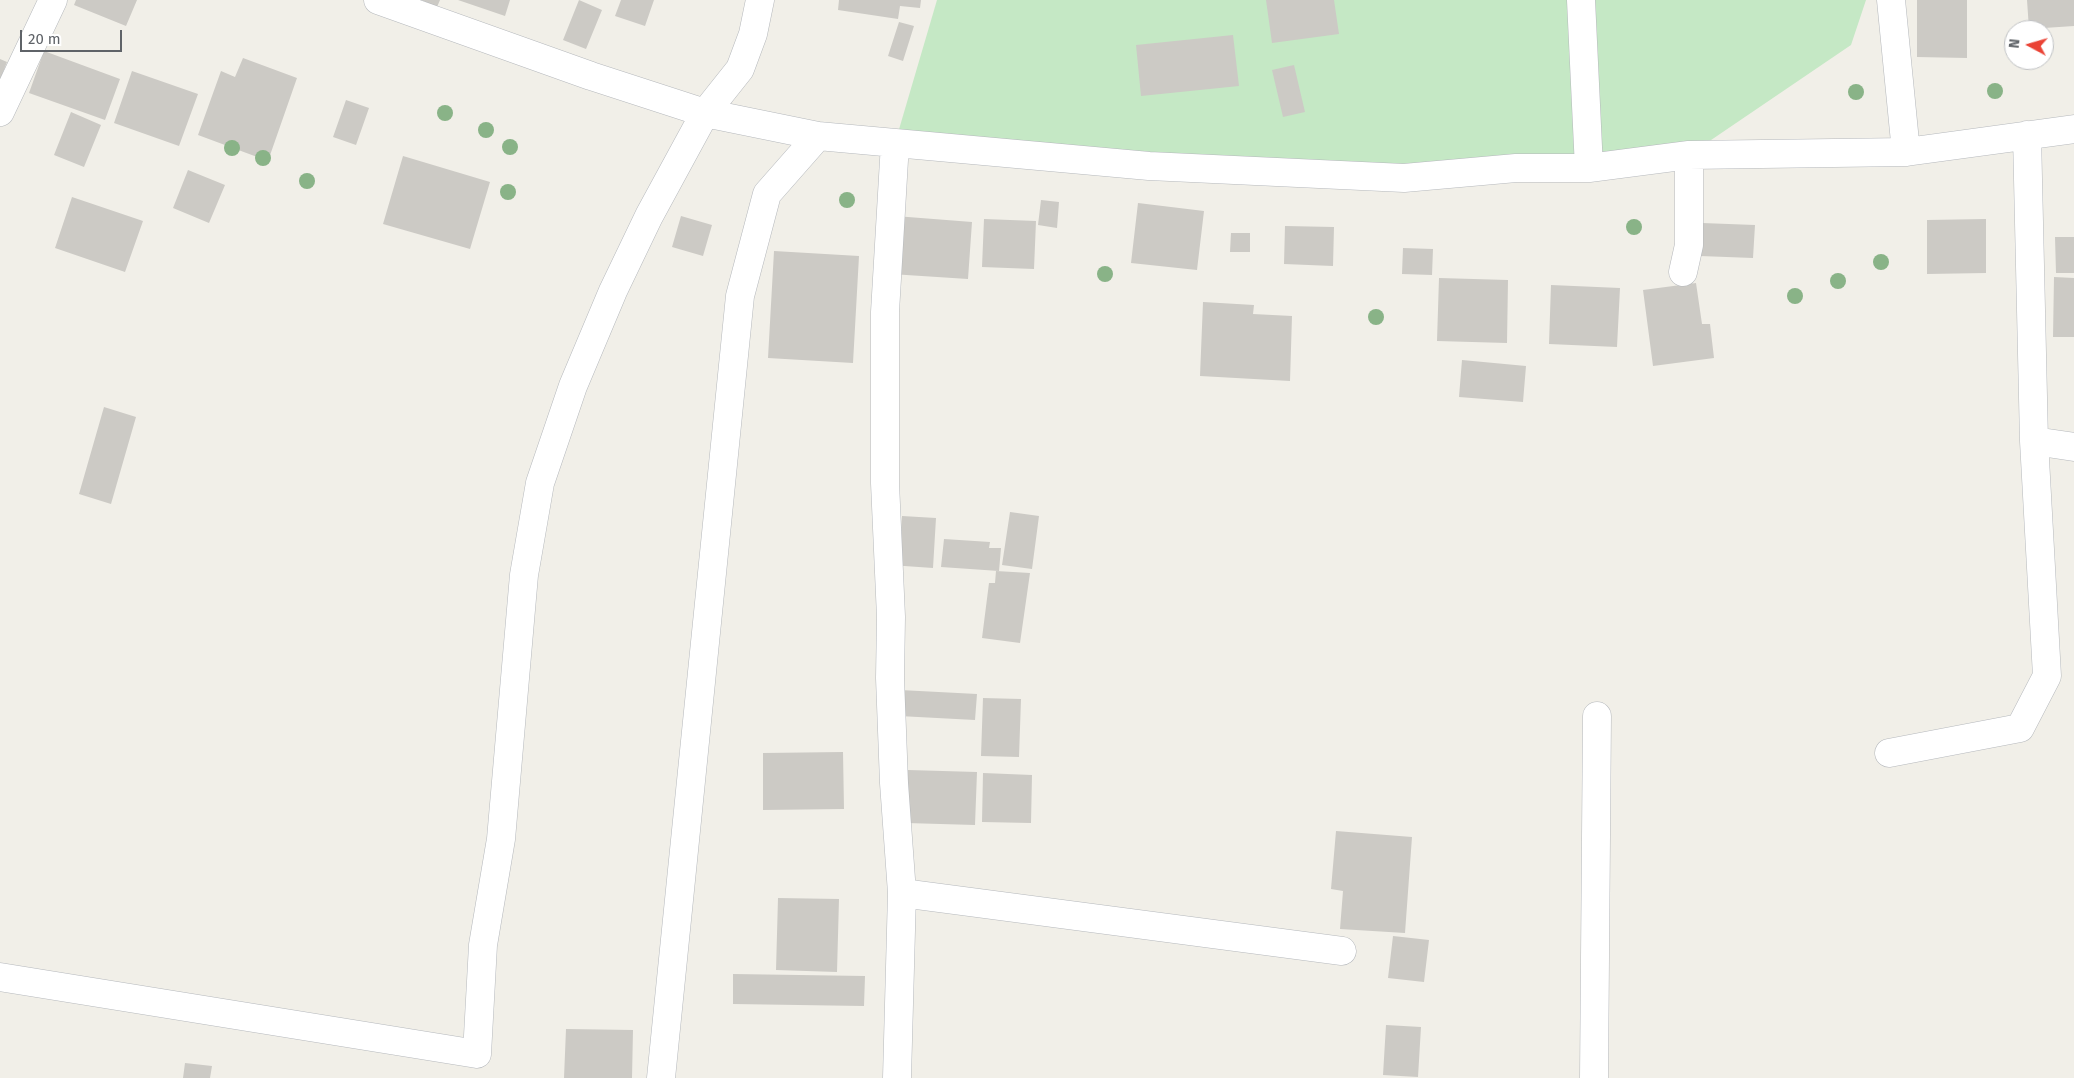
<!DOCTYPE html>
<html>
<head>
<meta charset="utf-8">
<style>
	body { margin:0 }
	#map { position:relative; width:2074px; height:1078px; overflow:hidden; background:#f1efe8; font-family:"Fira Sans",sans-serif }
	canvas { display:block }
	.north { position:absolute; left:2004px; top:20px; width:50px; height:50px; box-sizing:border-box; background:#fff; border:1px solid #bfc1c3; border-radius:50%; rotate:276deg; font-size:14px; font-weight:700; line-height:20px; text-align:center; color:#5f6368 }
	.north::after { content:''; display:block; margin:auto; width:18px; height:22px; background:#ea4335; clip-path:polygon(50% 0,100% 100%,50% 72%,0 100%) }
	.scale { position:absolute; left:20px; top:30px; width:102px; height:22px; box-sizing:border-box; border:2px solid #5f6368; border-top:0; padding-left:6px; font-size:15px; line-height:18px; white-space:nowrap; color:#5f6368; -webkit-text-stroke:4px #fff; paint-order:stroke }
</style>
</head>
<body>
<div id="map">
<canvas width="2074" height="1078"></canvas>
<div class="north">N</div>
<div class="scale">20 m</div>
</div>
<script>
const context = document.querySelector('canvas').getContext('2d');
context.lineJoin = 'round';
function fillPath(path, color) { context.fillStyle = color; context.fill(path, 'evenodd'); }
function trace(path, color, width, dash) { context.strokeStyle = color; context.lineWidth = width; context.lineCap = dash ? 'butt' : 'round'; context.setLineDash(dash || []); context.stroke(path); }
fillPath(new Path2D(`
	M 937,0 L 1866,0 L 1851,45 L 1689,155 L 1404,178 L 895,143 Z`), '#c5e8c5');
fillPath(new Path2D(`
	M 76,0 L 137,0 L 126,26 L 74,5 Z
	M 421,0 L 440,0 L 437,7 Z
	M 458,0 L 510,0 L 505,16 Z
	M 579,0 L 602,10 L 586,49 L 563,40 Z
	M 621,0 L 654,0 L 645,26 L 615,16 Z
	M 839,0 L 921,0 L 920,8 L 900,6 L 898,19 L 838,10 Z
	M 1266,0 L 1334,0 L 1339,34 L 1272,43 Z
	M 1917,0 L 1967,0 L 1967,58 L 1917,57 Z
	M 2027,0 L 2074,0 L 2074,26 L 2029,29 Z
	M 899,22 L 914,26 L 903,61 L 888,56 Z
	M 1233,35 L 1239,86 L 1141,96 L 1136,45 Z
	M 44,51 L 120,79 L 105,120 L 29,93 Z
	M 243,58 L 297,78 L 268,161 L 198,135 L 221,71 L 235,77 Z
	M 0,59 L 7,62 L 0,80 Z
	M 1294,65 L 1305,112 L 1283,117 L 1272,70 Z
	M 132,71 L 198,94 L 179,146 L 114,123 Z
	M 346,100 L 369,108 L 356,145 L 333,137 Z
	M 71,112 L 101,125 L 84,167 L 54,155 Z
	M 403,156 L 490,182 L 470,249 L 383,224 Z
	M 188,170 L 225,185 L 209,223 L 173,208 Z
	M 72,197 L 143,221 L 125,272 L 55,248 Z
	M 1041,200 L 1059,202 L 1057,228 L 1038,225 Z
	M 1138,203 L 1204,211 L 1197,270 L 1131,263 Z
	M 681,216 L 712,225 L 703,256 L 672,247 Z
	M 895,216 L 972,222 L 968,279 L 891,274 Z
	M 984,219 L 1036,221 L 1034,269 L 982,267 Z
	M 1986,219 L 1986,273 L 1927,274 L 1927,220 Z
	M 1702,223 L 1755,225 L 1753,258 L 1700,256 Z
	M 1285,226 L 1334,227 L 1333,266 L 1284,264 Z
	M 1231,233 L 1250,233 L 1250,252 L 1230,252 Z
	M 2055,237 L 2074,237 L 2074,273 L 2056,273 Z
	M 1403,248 L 1433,249 L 1432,275 L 1402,274 Z
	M 774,251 L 859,256 L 853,363 L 768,358 Z
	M 2054,277 L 2074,278 L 2074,337 L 2053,337 Z
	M 1439,278 L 1508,280 L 1507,343 L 1437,341 Z
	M 1696,283 L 1702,324 L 1710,324 L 1714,358 L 1653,366 L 1643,290 Z
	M 1551,285 L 1620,288 L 1617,347 L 1549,344 Z
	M 1203,302 L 1254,305 L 1253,314 L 1292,316 L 1290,381 L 1200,376 Z
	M 1462,360 L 1526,366 L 1523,402 L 1459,397 Z
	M 104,407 L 136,417 L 111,504 L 79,494 Z
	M 1010,512 L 1039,516 L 1032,569 L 1002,565 Z
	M 902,516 L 936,518 L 933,568 L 890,565 L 901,534 Z
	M 944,539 L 990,542 L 989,548 L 1001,548 L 999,571 L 941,567 Z
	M 996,571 L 1030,573 L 1020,643 L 982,638 L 989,583 L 995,583 Z
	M 900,690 L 977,694 L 975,720 L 899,716 Z
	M 983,698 L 1021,699 L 1019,757 L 981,756 Z
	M 843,752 L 844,809 L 763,810 L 763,753 Z
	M 908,770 L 977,772 L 975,825 L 906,823 Z
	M 983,773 L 1032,775 L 1031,823 L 982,822 Z
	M 1336,831 L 1412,837 L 1405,933 L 1340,929 L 1343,891 L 1331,889 Z
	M 778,898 L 839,899 L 837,972 L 776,970 Z
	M 1393,936 L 1429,940 L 1424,982 L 1388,978 Z
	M 733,974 L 865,976 L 864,1006 L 733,1004 Z
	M 1386,1025 L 1421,1027 L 1418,1077 L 1383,1075 Z
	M 566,1029 L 633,1030 L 632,1078 L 564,1078 Z
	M 185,1063 L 212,1066 L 210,1078 L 183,1078 Z`), '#cccac5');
const minor = new Path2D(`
	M 378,0 L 591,76 L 705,113 L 818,136 L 1149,166 L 1404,178 L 1516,168 L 1589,168 L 1689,155 L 1906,152 L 2074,129
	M 1581,0 L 1589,168
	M 1891,0 L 1906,152
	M 0,112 L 53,0
	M 2027,135 L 2034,441 L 2074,447
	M 895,143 L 885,312 L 885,483 L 891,617 L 890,678 L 894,783 L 902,893 L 897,1078
	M 1683,272 L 1689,245 L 1689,155
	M 1889,753 L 2020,728 L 2047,676 L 2034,441
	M 902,893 L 1342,951
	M 0,977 L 477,1054 L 483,945 L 501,839 L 524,575 L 540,483 L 573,386 L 613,291 L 649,216 L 705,113 L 740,69 L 753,34 L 760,0
	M 661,1078 L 740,296 L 767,194 L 818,136
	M 1594,1078 L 1597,716`);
trace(minor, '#b5b8bc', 29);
trace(minor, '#fff', 28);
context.fillStyle = '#89b387';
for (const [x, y] of [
	[1995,91],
	[1856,92],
	[445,113],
	[486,130],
	[510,147],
	[232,148],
	[263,158],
	[307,181],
	[508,192],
	[847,200],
	[1634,227],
	[1881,262],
	[1105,274],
	[1838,281],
	[1795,296],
	[1376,317]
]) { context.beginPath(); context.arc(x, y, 8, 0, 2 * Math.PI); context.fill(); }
</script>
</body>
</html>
